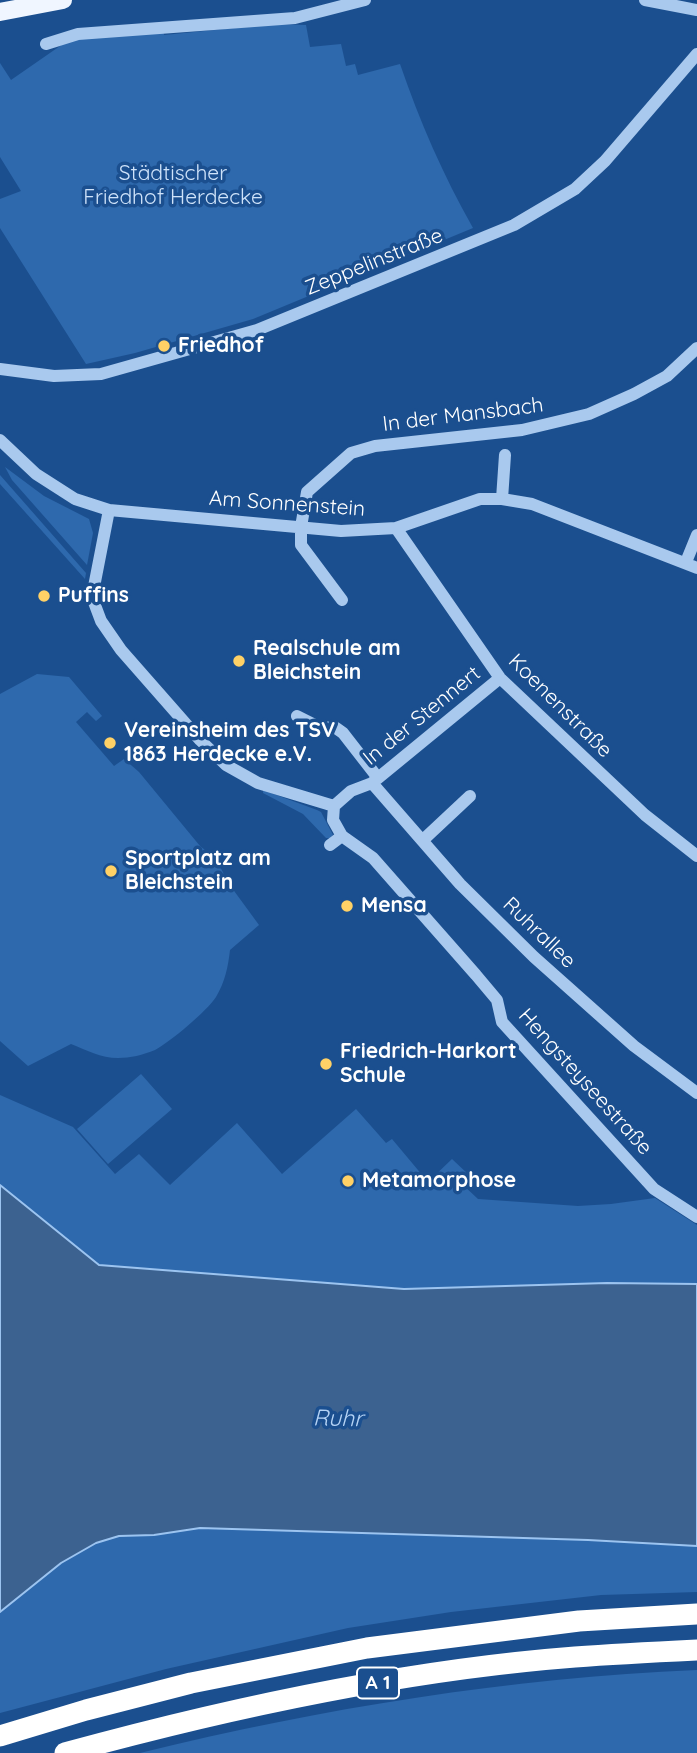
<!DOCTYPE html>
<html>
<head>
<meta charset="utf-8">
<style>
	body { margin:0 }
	canvas { display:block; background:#1b4f8f }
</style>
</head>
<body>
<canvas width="697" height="1753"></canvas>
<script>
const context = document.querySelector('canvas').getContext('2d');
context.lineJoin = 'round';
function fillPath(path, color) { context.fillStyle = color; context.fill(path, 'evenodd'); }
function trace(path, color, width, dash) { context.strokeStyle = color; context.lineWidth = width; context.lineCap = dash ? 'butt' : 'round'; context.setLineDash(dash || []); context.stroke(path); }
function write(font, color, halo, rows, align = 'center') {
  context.font = font + ' Quicksand,sans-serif'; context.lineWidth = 7; context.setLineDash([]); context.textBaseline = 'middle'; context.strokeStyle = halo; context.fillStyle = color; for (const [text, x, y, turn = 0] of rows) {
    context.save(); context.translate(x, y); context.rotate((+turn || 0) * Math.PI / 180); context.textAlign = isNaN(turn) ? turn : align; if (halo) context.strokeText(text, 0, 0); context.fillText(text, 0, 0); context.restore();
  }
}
fillPath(new Path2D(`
	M 276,24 L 306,25 L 310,47 L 341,44 L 346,66 L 355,64 L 358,75 L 400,64 C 420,122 443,175 473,228 L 253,319 L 135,353 L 86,364 L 0,228 L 0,199 L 21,191 L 0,157 L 0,63 L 11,80 L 73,37 L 163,30 L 164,35 Z
	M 5,467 L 44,496 L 89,519 L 93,533 L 87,565 L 12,480 Z
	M 0,475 L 86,573 L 85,579 L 0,484 Z
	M 37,674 L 69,677 L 102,716 L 96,721 L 87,712 L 76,722 L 114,766 L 124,759 L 139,772 L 200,846 L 216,859 L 229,884 L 259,925 L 230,950 C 228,967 225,982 216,997 C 207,1011 170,1042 155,1050 C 143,1055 130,1058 118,1058 C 101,1058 86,1050 71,1044 L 28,1066 L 0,1041 L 0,694 Z
	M 263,790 L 317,810 L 321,812 L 333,835 L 330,838 L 326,838 L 303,814 L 263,793 Z
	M 141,1074 L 172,1109 L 108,1164 L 77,1129 Z
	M 0,1095 L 73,1127 L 115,1174 L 139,1154 L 170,1185 L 237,1123 L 282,1174 L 356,1109 L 386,1143 L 392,1139 L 428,1182 L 452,1159 L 470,1176 L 462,1184 L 478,1199 L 578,1206 L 611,1204 L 655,1198 L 697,1225 L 697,1284 L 607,1283 L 404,1289 L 99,1265 L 0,1185 Z
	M 200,1528 L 588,1540 L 697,1546 L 697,1592 L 601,1595 L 451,1612 L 348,1628 L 166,1669 L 0,1713 L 0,1612 L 61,1563 L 96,1543 L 119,1536 L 154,1535 Z
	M 697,1670 L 697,1753 L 140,1753 C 323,1708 509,1678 697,1670 Z`), '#2e69ad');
const water = new Path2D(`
	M 0,1185 L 99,1265 L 404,1289 L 607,1283 L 697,1284 L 697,1546 L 588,1540 L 200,1528 L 154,1535 L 119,1536 L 96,1543 L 61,1563 L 0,1612 Z`);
fillPath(water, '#3c6290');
trace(water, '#9cc4f0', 2);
trace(new Path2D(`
	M 645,0 L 697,10
	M 46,44 L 78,34 L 295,18 L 365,0
	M 0,369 L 54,376 L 101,374 L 257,330 L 514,225 L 575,189 L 605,161 L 697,54
	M 0,440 L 36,474 L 75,499 L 109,510 L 341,531 L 396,528 L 480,499 L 502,499 L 532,504 L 697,568
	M 502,499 L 505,455
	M 109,510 L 92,597 L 101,621 L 121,650 L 200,740 L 226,765 L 258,783 L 334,806
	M 396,528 L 500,678 L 645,815 L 697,856
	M 686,562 L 697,535
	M 342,600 L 301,545 L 301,527 L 307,492 L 351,453 L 375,446 L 522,430 L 589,414 L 634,394 L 667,376 L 697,348
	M 297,716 L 319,727 L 336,728 L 343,733 L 378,778
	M 372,783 L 460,884 L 534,957 L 634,1046 L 697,1093
	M 334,806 L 333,820 L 342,836 L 373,858 L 476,975 L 497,1000 L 502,1022 L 654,1189 L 697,1217
	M 334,806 L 351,791 L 372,783 L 500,678
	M 423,840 L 470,796
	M 330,845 L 342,836`), '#a9c9ee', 12);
trace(new Path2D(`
	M 0,12 L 63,0`), '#f0f6ff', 18);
trace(new Path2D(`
	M 0,1736 L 86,1710 L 191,1683 L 367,1648 L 579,1621 L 697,1614
	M 65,1753 C 229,1708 406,1670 575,1657 C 616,1654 656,1652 697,1650`), '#fff', 21);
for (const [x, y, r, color] of [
	[164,346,7,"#ffd166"],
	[44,596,7,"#ffd166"],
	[239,661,7,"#ffd166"],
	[110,743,7,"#ffd166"],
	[111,871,7,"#ffd166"],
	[347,906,7,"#ffd166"],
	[326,1064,7,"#ffd166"],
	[348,1181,7,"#ffd166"]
]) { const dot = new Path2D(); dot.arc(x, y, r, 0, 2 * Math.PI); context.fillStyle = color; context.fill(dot); trace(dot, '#1b4f8f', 2.5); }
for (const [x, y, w] of [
	[378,1683,42]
]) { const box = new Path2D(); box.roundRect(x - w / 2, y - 15.5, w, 31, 5); context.fillStyle = '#1b4f8f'; context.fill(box); trace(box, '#fff', 2); }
write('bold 19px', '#fff', null, [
	["A 1",378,1683]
]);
write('21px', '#cfe3fa', '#1b4f8f', [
	["Städtischer",173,174],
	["Friedhof Herdecke",173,198]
]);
write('21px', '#fff', '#1b4f8f', [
	["Zeppelinstraße",374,262,-22],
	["In der Mansbach",463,415,-7],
	["Am Sonnenstein",287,504,4],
	["Koenenstraße",560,706,45],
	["In der Stennert",422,716,-39],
	["Ruhrallee",539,933,44],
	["Hengsteyseestraße",585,1082,48]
]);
write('bold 21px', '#fff', '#1b4f8f', [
	["Friedhof",178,346],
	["Puffins",58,596],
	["Realschule am",253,649],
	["Bleichstein",253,673],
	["Vereinsheim des TSV",124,731],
	["1863 Herdecke e.V.",124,755],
	["Sportplatz am",125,859],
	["Bleichstein",125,883],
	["Mensa",361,906],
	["Friedrich-Harkort",340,1052],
	["Schule",340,1076],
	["Metamorphose",362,1181]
], 'left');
write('italic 23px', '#b5d3f5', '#1b4f8f', [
	["Ruhr",338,1419,1]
]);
</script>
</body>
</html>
